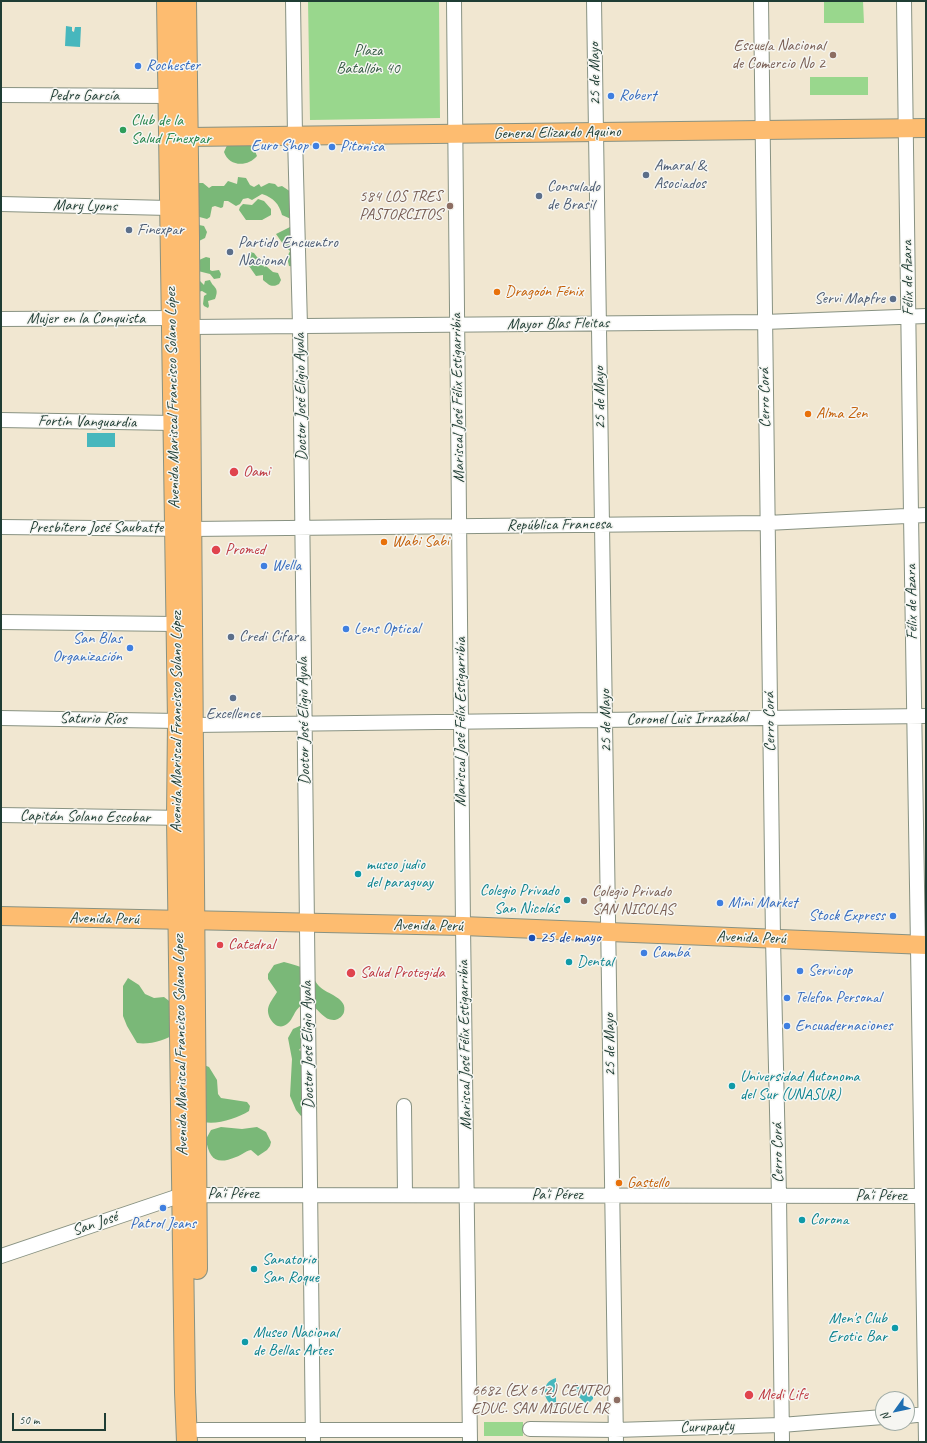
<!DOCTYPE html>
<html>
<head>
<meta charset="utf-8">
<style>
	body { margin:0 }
	#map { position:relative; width:927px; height:1443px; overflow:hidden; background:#f1e7d1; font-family:Caveat,sans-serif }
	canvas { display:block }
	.frame { position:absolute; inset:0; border:2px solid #1f3d34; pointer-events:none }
	.north { position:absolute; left:875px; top:1391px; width:40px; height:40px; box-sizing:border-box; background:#f6f6f2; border:1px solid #a0aca6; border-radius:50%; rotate:237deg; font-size:11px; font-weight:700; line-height:16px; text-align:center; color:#1f3d34 }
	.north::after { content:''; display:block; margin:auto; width:14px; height:18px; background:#1f6fb2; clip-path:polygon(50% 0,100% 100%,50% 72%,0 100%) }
	.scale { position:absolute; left:12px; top:1413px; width:94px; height:18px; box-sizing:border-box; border:2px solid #1f3d34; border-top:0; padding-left:5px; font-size:12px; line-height:14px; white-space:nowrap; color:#1f3d34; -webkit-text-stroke:3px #f6f6f2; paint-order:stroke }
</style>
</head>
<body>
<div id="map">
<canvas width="927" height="1443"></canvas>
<div class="frame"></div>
<div class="north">N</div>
<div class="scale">50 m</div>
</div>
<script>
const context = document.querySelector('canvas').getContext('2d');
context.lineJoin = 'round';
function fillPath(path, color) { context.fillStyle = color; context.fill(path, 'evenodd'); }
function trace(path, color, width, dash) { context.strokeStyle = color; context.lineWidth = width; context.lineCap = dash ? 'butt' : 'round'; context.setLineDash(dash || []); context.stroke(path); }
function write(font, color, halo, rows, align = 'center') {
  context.font = font + ' Caveat,sans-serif'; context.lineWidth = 3; context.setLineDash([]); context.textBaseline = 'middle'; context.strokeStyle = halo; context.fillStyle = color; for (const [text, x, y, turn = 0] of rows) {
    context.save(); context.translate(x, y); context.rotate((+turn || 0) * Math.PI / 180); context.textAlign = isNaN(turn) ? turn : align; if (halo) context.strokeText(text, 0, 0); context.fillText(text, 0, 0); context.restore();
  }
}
fillPath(new Path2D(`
	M 308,1 L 439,1 L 440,118 L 310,120 Z
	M 824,1 L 863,1 L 864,23 L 824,23 Z
	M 810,77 L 868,77 L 868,95 L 810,95 Z
	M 484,1422 L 523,1422 L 523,1436 L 484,1436 Z`), '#99d78d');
fillPath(new Path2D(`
	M 229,141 C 245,142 251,139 257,156 C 248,167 229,167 224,152 Z
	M 238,177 L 246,178 L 250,185 L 254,187 L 259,184 L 261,187 L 269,183 L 275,184 L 278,187 L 282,186 L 291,192 L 291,219 L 282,215 C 279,204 274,198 262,194 L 252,200 L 248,198 L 243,199 L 240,204 L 236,206 L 228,201 L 224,201 L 223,207 L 221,208 L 215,206 L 212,207 L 210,217 L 207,219 L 192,215 L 191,183 L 203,183 L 209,188 L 212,186 L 224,186 L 228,181 L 237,184 Z
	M 258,199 L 264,201 L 271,209 L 271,215 L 262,220 L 246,220 L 239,210 L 240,207 L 243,204 L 252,205 Z
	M 194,224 L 204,226 L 207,232 L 205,238 L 197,242 Z
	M 290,227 L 294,227 L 296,267 L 289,266 L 287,257 L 290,251 L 283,244 L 276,234 Z
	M 250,252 L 254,253 L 257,257 L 261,258 L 264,267 L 266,266 L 273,272 L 278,273 L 281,280 L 279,284 C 272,288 269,285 263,280 L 263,275 L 256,276 L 249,266 L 249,261 L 251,259 L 249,257 Z
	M 206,257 L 210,258 L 210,270 L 212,271 L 219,270 L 221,274 L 220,278 L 214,279 L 210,274 L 198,271 L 199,260 Z
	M 200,279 L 200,281 L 204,285 L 205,281 L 210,280 C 213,288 220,287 215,299 L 208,301 L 209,306 L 208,308 L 204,306 L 203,304 L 204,296 L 207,294 L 202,291 L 198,292 L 194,281 Z
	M 284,962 C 291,964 300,966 307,970 C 313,974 315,983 320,987 C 327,994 348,998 344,1012 C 343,1016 339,1019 335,1020 C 324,1021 320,1010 312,1006 C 309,1005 305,1006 302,1005 C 293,1011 294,1019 287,1024 C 277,1032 267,1018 268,1009 C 269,1003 274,997 277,992 L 268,979 L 268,974 L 274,965 Z
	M 128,978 L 139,985 L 145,994 L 154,998 L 164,997 L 173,1004 L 176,1033 C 166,1040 150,1045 137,1043 L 127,1026 L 123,1016 L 123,986 Z
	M 302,1025 L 305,1043 L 299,1050 L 304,1053 L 306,1115 L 301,1116 L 296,1110 L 290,1096 L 292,1059 L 288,1038 L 293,1029 Z
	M 204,1065 L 209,1067 L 217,1080 L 218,1094 L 221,1098 L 247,1102 L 250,1106 L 249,1111 C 238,1118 217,1125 204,1122 Z
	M 221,1127 L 242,1129 L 257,1127 L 266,1132 L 271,1142 L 270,1146 L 267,1150 L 258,1156 L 251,1150 C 245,1151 242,1155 236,1157 C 217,1165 209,1160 206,1139 L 211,1130 Z`), '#7ab878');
fillPath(new Path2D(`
	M 66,26 L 72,27 L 72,31 L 74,32 L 75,27 L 81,27 L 80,47 L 65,46 Z
	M 87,433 L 115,433 L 115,447 L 87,447 Z
	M 556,1378 L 556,1407 C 542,1402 540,1382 556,1378 Z
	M 575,1383 L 593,1397 L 593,1399 L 588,1404 L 586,1404 L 576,1394 Z`), '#47b7bd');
const minor = new Path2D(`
	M 293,1 L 295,136 L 300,326 L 313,1442
	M 454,1 L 463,926 L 470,1442
	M 594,1 L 616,1442
	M 761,1 L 773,939 L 779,1196 L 782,1442
	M 904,1 L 911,515 L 926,1442
	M 1,95 L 168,96
	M 1,204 L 169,208
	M 1,319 L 171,318
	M 190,327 L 764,322 L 926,316
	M 1,420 L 173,423
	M 1,527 L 191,529 L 767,523 L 926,515
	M 1,622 L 176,624
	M 1,718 L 178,721 L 193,725 L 926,716
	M 1,815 L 185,818
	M 404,1106 L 405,1195
	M 1,1256 L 182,1195 L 926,1196
	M 907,1416 L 926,1414
	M 530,1429 L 615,1430 L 781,1425 L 883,1417
	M 198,1430 L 469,1430`);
const major = new Path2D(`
	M 188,137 L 926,128
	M 1,916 L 463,926 L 926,945`);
const highway = new Path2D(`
	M 167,1 L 178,721 L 177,818 L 185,1392 L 187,1442
	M 186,1 L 189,238 L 197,1269`);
trace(minor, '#889282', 16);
trace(major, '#889282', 20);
trace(highway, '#889282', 22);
trace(minor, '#fff', 14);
trace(major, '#fdbc70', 18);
trace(highway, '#fdbc70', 20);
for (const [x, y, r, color] of [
	[833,55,4,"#8d6e63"],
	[138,66,4,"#3f7fe0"],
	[611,96,4,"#3f7fe0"],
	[123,130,4,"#2e9e5b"],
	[316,146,4,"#3f7fe0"],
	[332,147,4,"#3f7fe0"],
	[646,175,4,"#5c6f8a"],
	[539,196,4,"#5c6f8a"],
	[450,206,4,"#8d6e63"],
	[129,230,4,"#5c6f8a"],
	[230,252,4,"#5c6f8a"],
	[497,292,4,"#e8710a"],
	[893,299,4,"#5c6f8a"],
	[808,414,4,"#e8710a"],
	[234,472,5,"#e0444e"],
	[384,542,4,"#e8710a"],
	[216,550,5,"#e0444e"],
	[264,566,4,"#3f7fe0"],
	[346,629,4,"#3f7fe0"],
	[231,637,4,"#5c6f8a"],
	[130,648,4,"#3f7fe0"],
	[233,698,4,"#5c6f8a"],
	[358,874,4,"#0f9aa8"],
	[567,900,4,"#0f9aa8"],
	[584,901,4,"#8d6e63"],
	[720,903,4,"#3f7fe0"],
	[893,916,4,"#3f7fe0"],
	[532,938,4,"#1a4fb4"],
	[220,945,4,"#e0444e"],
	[644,953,4,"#3f7fe0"],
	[569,962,4,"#0f9aa8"],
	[800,971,4,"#3f7fe0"],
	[351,973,5,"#e0444e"],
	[787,998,4,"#3f7fe0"],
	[787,1026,4,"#3f7fe0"],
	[732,1086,4,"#0f9aa8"],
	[619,1183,4,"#e8710a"],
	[163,1208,4,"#3f7fe0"],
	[802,1220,4,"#0f9aa8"],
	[254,1269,4,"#0f9aa8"],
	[895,1328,4,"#0f9aa8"],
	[245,1342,4,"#0f9aa8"],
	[749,1395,5,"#e0444e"],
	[617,1400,4,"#8d6e63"]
]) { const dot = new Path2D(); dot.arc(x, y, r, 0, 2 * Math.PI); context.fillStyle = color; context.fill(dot); trace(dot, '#f6f6f2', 1.5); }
write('16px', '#785e54', '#f6f6f2', [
	["Escuela Nacional",825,46],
	["de Comercio No 2",825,64],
	["584 LOS TRES",442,197],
	["PASTORCITOS",442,215],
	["Colegio Privado",592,892,"left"],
	["SAN NICOLAS",592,910,"left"],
	["6682 (EX 612) CENTRO",609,1391],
	["EDUC. SAN MIGUEL AR",609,1409]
], 'right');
write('16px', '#375c46', '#f6f6f2', [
	["Plaza",368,51],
	["Batallón 40",368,69]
]);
write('16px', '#366cbe', '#f6f6f2', [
	["Rochester",146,66],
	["Robert",619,96],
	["Euro Shop",308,146,"right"],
	["Pitonisa",340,147],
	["Wella",272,566],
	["Lens Optical",354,629],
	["San Blas",122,639,"right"],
	["Organización",122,657,"right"],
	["Mini Market",728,903],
	["Stock Express",885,916,"right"],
	["Cambá",652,953],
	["Servicop",808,971],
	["Telefon Personal",795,998],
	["Encuadernaciones",795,1026],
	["Patrol Jeans",163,1224,"center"]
], 'left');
write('16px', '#1f3d34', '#f6f6f2', [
	["25 de Mayo",595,74,-91],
	["Pedro García",84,96],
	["General Elizardo Aquino",557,133,-1],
	["Mary Lyons",85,206,1],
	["Félix de Azara",908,278,-91],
	["Mujer en la Conquista",86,319],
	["Mayor Blas Fleitas",558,324,-1],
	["Doctor José Eligio Ayala",301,397,-91],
	["Avenida Mariscal Francisco Solano López",173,398,-91],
	["Mariscal José Félix Estigarribia",458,398,-91],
	["25 de Mayo",600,398,-91],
	["Cerro Corá",765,398,-91],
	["Fortín Vanguardia",87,422,1],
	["República Francesa",559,525,-1],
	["Presbítero José Saubatte",96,528],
	["Félix de Azara",912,602,-91],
	["Saturio Ríos",93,719,1],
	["Coronel Luis Irrazábal",687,719,-1],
	["Doctor José Eligio Ayala",304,721,-91],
	["25 de Mayo",606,721,-91],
	["Avenida Mariscal Francisco Solano López",177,722,-90],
	["Mariscal José Félix Estigarribia",461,722,-90],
	["Cerro Corá",770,722,-91],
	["Capitán Solano Escobar",85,817,1],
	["Avenida Perú",104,919,1],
	["Avenida Perú",428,926,1],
	["Avenida Perú",751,938,2],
	["Avenida Mariscal Francisco Solano López",181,1045,-91],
	["Doctor José Eligio Ayala",308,1045,-91],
	["Mariscal José Félix Estigarribia",465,1045,-91],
	["25 de Mayo",610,1045,-91],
	["Cerro Corá",778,1153,-91],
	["Pa'i Pérez",233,1194],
	["Pa'i Pérez",557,1195],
	["Pa'i Pérez",881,1196],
	["San José",95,1224,-19],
	["Curupayty",707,1427,-2]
]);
write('16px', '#27864d', '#f6f6f2', [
	["Club de la",131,121],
	["Salud Finexpar",131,139]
], 'left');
write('16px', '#4e5e75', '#f6f6f2', [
	["Amaral &",654,166],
	["Asociados",654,184],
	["Consulado",547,187],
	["de Brasil",547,205],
	["Finexpar",137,230],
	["Partido Encuentro",238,243],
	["Nacional",238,261],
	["Servi Mapfre",885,299,"right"],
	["Credi Cifara",239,637],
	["Excellence",233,714,"center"]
], 'left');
write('16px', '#c56008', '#f6f6f2', [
	["Dragoón Fénix",505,292],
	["Alma Zen",816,414],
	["Wabi Sabi",392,542],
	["Gastello",627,1183]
], 'left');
write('16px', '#be3a42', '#f6f6f2', [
	["Oami",243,472],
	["Promed",225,550],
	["Catedral",228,945],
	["Salud Protegida",360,973],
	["Medi Life",758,1395]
], 'left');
write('16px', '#0d838f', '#f6f6f2', [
	["museo judio",366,865],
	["del paraguay",366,883],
	["Colegio Privado",559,891,"right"],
	["San Nicolás",559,909,"right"],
	["Dental",577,962],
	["Universidad Autonoma",740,1077],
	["del Sur (UNASUR)",740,1095],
	["Corona",810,1220],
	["Sanatorio",262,1260],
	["San Roque",262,1278],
	["Men's Club",887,1319,"right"],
	["Erotic Bar",887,1337,"right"],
	["Museo Nacional",253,1333],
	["de Bellas Artes",253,1351]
], 'left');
write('16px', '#164399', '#f6f6f2', [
	["25 de mayo",540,938]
], 'left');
</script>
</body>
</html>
